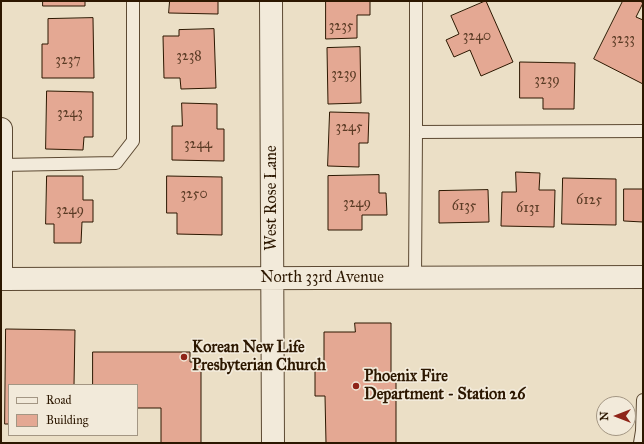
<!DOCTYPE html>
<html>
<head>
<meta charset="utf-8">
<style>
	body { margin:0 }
	#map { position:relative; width:644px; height:444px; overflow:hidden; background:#ebdfc6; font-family:"IM FELL Great Primer",serif }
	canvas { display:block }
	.frame { position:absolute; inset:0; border:2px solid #2c1700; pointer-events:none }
	.legend { position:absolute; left:8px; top:384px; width:130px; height:52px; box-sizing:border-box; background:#f2eada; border:1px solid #a39683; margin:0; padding:5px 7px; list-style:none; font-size:12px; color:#2c1700 }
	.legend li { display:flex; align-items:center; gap:8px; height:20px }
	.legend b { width:20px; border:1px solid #a39683 }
	.north { position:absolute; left:596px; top:396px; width:40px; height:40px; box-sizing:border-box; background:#f2eada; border:1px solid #a39683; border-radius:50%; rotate:270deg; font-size:11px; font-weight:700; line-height:16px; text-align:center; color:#2c1700 }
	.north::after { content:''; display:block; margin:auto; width:14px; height:18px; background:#8f2418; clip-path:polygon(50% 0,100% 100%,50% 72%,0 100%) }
</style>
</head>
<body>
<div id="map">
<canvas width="644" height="444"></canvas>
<div class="frame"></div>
<ul class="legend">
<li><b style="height:5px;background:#f2eada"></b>Road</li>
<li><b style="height:11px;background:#e4a893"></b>Building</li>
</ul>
<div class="north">N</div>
</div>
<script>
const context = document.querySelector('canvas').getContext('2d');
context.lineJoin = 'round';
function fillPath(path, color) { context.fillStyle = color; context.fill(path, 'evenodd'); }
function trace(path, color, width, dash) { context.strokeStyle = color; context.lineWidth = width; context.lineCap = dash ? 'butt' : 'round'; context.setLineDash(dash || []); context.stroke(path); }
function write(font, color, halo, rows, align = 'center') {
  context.font = font + ' "IM FELL Great Primer",serif'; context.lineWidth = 3.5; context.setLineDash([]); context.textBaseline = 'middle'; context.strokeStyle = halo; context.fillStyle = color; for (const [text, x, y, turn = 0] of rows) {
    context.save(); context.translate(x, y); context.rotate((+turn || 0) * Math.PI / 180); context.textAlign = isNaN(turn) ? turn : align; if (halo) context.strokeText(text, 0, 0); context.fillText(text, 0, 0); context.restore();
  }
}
const building = new Path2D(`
	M 43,1 L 85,1 L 85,6 L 43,6 Z
	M 170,1 L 218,1 L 218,14 L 169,13 Z
	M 326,1 L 370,1 L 370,15 L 357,15 L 357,38 L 326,39 Z
	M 486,1 L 513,62 L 481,76 L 470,50 L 454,57 L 446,40 L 459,34 L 451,16 Z
	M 623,1 L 640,1 L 643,3 L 636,17 L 643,20 L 643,84 L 594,59 Z
	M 93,18 L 94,78 L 42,78 L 42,44 L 48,44 L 48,19 Z
	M 214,29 L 216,88 L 181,89 L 180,78 L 164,78 L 163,36 L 179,36 L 179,30 Z
	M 360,47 L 361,103 L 328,104 L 327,48 Z
	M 520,62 L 575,63 L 574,109 L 543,109 L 543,98 L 520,98 Z
	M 47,91 L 93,92 L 93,137 L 84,137 L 83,150 L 46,149 Z
	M 182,103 L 217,104 L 217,129 L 224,129 L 224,161 L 172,160 L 172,126 L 182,126 Z
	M 330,112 L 369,113 L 368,143 L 359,143 L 359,167 L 328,166 Z
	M 516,172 L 540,173 L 539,190 L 555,190 L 554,227 L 501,226 L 502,192 L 516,192 Z
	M 379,175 L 379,193 L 386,193 L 387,215 L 362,215 L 362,230 L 328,230 L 328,176 Z
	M 47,176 L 83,176 L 83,200 L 93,200 L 93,222 L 82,222 L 81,243 L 54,243 L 54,224 L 46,224 Z
	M 167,176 L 222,177 L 222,235 L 177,234 L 177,213 L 167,213 Z
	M 563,178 L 616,179 L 616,225 L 562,224 Z
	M 624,189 L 643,189 L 643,222 L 624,221 Z
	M 488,190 L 489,222 L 439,223 L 439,191 Z
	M 355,323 L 391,323 L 391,375 L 396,375 L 396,443 L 326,443 L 325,396 L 315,396 L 315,363 L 324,363 L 324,332 L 355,332 Z
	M 6,329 L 75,330 L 74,385 L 9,385 L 9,424 L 5,424 Z
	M 93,352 L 190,352 L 190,362 L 201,362 L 201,443 L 161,443 L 161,408 L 137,408 L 137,385 L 93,385 Z`);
fillPath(building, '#e4a893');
trace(building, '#2c1700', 1);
const service = new Path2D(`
	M 416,132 L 643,131
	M 1,165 L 116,163 L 133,141 L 133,1
	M 415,278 L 416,132 L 416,1
	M 640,443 L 642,431 L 643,400`);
const minor = new Path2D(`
	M 271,1 L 273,443
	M 1,129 L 1,279
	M 1,279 L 643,277`);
trace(service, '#5c4932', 14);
trace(minor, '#5c4932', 24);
trace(service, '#f2eada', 12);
trace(minor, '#f2eada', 22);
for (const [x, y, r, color] of [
	[184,357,4,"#8f2418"],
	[356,386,4,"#8f2418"]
]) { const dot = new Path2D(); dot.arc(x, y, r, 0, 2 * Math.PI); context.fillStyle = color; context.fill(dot); trace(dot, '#f2eada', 1.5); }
write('14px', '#5a3b25', null, [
	["3235",341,27],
	["3240",477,37],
	["3233",623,40],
	["3238",189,57],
	["3237",68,61],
	["3239",344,75],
	["3239",547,81],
	["3243",70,114],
	["3245",349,128],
	["3244",198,145],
	["3250",194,195],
	["6125",589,201],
	["3249",357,204],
	["6135",464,207],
	["6131",528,209],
	["3249",70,211]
]);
write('16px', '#2c1700', '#f2eada', [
	["West Rose Lane",272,198,-90],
	["North 33rd Avenue",322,278]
]);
write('bold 16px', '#2c1700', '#f2eada', [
	["Korean New Life",192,348],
	["Presbyterian Church",192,366],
	["Phoenix Fire",364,377],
	["Department - Station 26",364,395]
], 'left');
</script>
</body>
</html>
